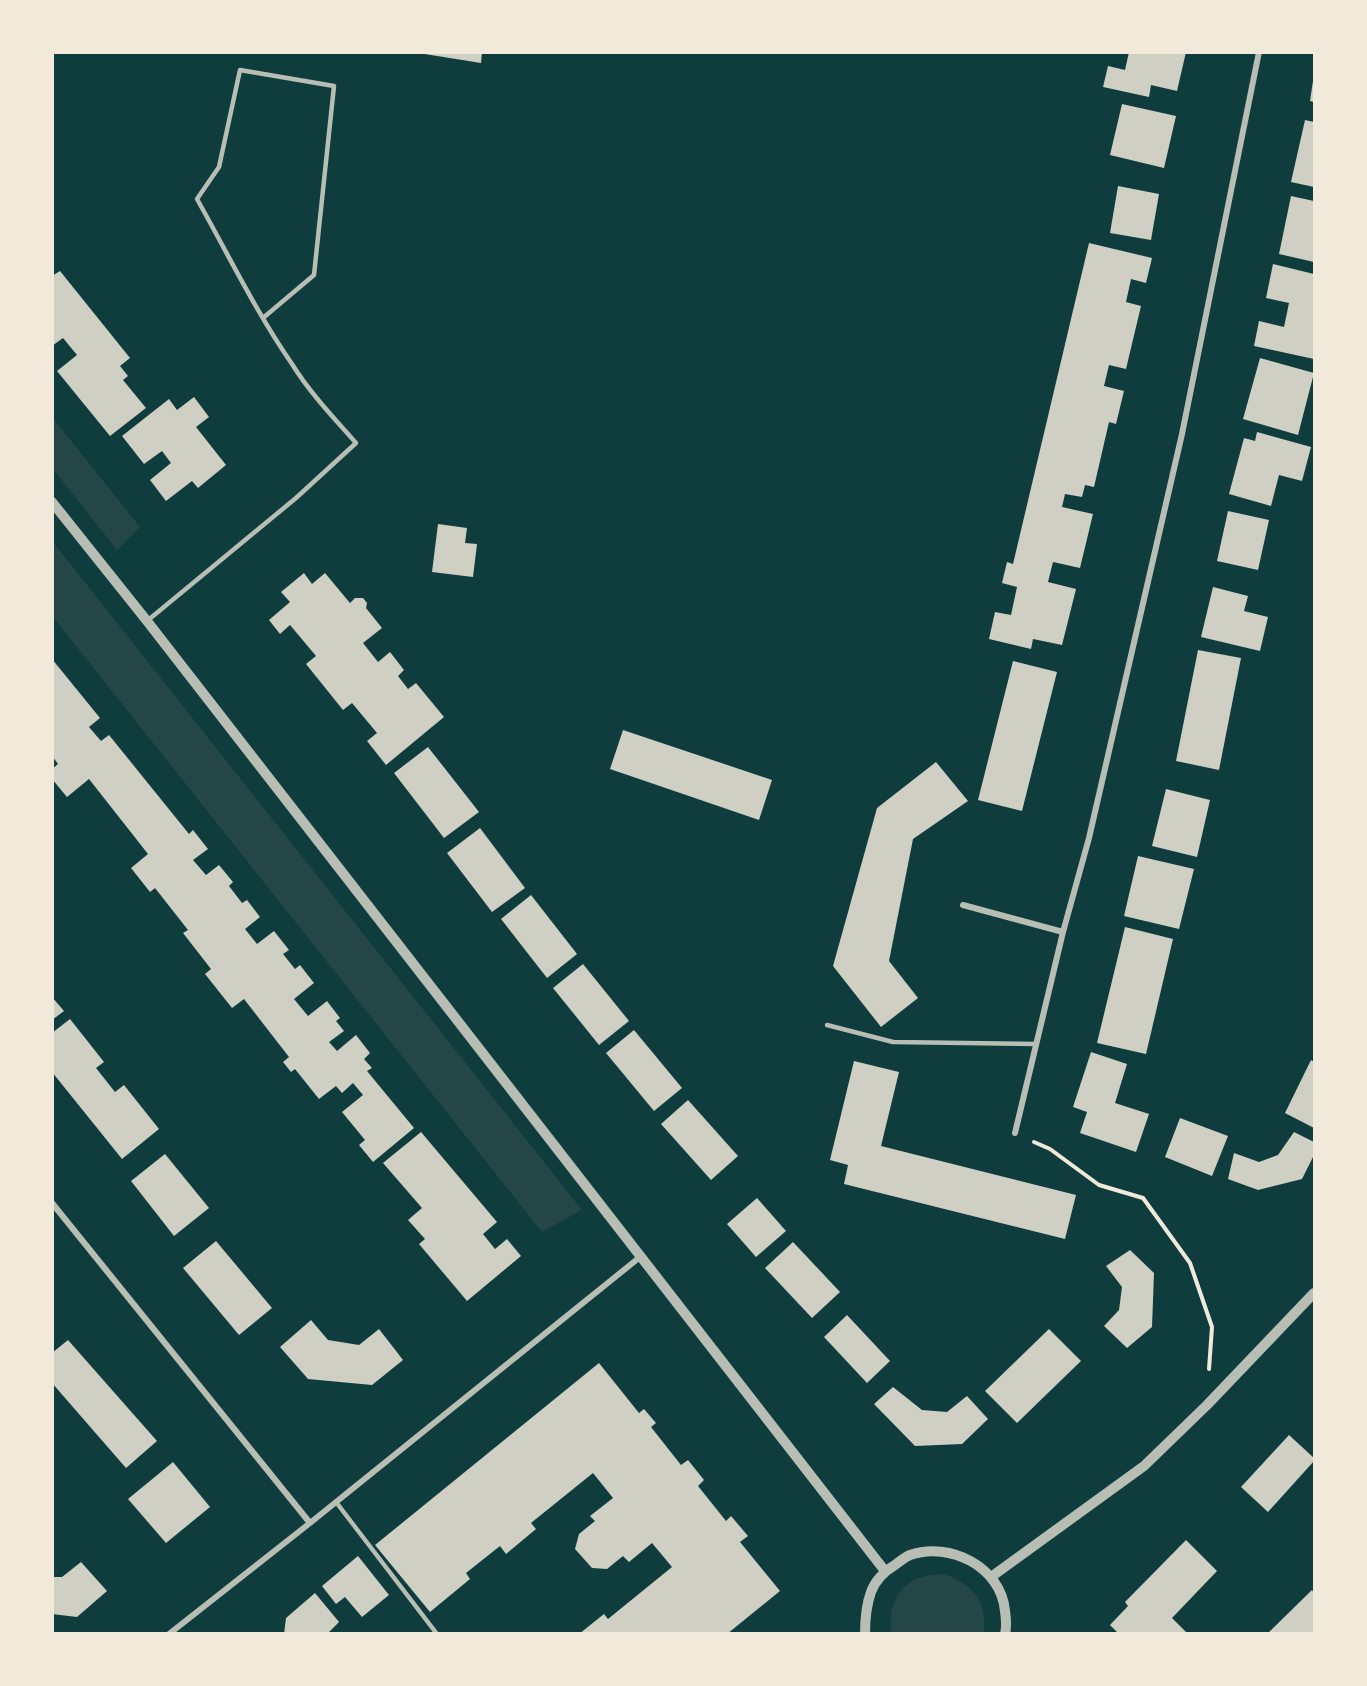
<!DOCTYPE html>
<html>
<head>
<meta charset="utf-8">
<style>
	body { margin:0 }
	#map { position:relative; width:1367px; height:1686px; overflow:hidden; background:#0f3d3e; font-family:Arial,sans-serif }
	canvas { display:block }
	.frame { position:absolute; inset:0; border:54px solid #f1e9da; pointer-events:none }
</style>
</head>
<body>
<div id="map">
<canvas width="1367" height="1686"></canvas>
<div class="frame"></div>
</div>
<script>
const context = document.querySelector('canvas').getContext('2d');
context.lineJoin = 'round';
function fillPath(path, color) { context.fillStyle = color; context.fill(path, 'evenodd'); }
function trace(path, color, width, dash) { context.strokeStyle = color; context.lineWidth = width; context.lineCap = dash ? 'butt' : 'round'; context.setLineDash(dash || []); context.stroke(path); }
fillPath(new Path2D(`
	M 52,417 L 140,527 L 117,550 L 53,469 Z
	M 53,542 L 582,1210 L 542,1232 L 53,617 Z
	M 945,1574 C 976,1587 986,1600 984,1633 L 891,1633 C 888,1608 898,1581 926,1576 C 932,1574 939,1575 945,1574 Z`), '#244646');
fillPath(new Path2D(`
	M 412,52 L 482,52 L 481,63 Z
	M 1129,52 L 1186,52 L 1177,91 L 1151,85 L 1149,97 L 1103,87 L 1108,66 L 1125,70 Z
	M 1313,81 L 1314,81 L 1314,102 L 1310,101 Z
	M 1122,104 L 1176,116 L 1164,168 L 1110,155 Z
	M 1305,120 L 1314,122 L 1314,187 L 1291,182 Z
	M 1118,186 L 1159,194 L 1151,240 L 1110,233 Z
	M 1291,196 L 1314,201 L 1314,262 L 1279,254 Z
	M 1089,243 L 1152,258 L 1146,283 L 1131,279 L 1126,302 L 1141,306 L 1126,369 L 1109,365 L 1104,386 L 1124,391 L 1116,424 L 1109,422 L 1094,487 L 1085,485 L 1082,497 L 1065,494 L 1062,507 L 1093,514 L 1080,568 L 1053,562 L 1048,582 L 1076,589 L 1062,645 L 1033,639 L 1031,649 L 989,639 L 995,612 L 1011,615 L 1017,587 L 1002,583 L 1007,562 L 1013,564 Z
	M 1273,264 L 1314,274 L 1314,359 L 1254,346 L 1259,321 L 1284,327 L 1289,303 L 1266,298 Z
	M 60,271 L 130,358 L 120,366 L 128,376 L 123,380 L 146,408 L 110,436 L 57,371 L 77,355 L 63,338 L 52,346 L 52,276 Z
	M 1260,358 L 1314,373 L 1298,435 L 1243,419 Z
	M 194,397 L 209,417 L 196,427 L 226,465 L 198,488 L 192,481 L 166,501 L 150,480 L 171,463 L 162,451 L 144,464 L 122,436 L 169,399 L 177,410 Z
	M 1257,432 L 1311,447 L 1302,481 L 1279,475 L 1271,506 L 1229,494 L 1244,438 L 1255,441 Z
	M 1228,511 L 1269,520 L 1258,570 L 1217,561 Z
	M 438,524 L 467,528 L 465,543 L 477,544 L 473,577 L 432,572 Z
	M 304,573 L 312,584 L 325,573 L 350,603 L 355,598 L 363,598 L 367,603 L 366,608 L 382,628 L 363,643 L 378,662 L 390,652 L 404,670 L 398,676 L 408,689 L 416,683 L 444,717 L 386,765 L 367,741 L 377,733 L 352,703 L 343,710 L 306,664 L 316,656 L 290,625 L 280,634 L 269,620 L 290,602 L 281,592 Z
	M 1213,587 L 1248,596 L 1244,611 L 1268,617 L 1260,651 L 1201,637 Z
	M 1198,650 L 1241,658 L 1219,770 L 1176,761 Z
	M 52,659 L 100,718 L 89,727 L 101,741 L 109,735 L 189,834 L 193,830 L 208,849 L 193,860 L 206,875 L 219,865 L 233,882 L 229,886 L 242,903 L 247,900 L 260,917 L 245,929 L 257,944 L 274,931 L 289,950 L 283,954 L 295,969 L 300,965 L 314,983 L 294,999 L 308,1016 L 327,1001 L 340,1018 L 336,1021 L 344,1031 L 329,1042 L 337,1051 L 356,1035 L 370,1053 L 364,1059 L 372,1068 L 367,1071 L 414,1128 L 373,1162 L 359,1145 L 365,1140 L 342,1112 L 363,1095 L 353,1083 L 342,1093 L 336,1086 L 319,1099 L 295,1069 L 291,1072 L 283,1062 L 289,1057 L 244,999 L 232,1008 L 205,974 L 211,969 L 183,933 L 188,930 L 155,888 L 150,892 L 131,868 L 148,854 L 89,779 L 67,797 L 52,779 L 52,769 L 58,764 L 52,756 Z
	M 1013,661 L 1057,672 L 1022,811 L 978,800 Z
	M 623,730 L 772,780 L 759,820 L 610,769 Z
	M 428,747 L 479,812 L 444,838 L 394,773 Z
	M 936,762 L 968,801 L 913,839 L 889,961 L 918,998 L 881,1027 L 833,966 L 877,808 Z
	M 1166,789 L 1210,800 L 1197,857 L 1152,846 Z
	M 480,828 L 525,888 L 492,912 L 447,853 Z
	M 1138,856 L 1194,869 L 1179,929 L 1124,916 Z
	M 531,895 L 577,954 L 547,978 L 501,919 Z
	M 1125,927 L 1173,939 L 1146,1054 L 1097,1043 Z
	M 583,964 L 629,1021 L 599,1045 L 553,988 Z
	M 52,997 L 64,1011 L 52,1020 Z
	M 70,1019 L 104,1062 L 96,1068 L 115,1092 L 124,1085 L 159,1129 L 122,1159 L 52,1072 L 52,1033 Z
	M 634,1030 L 682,1088 L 654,1111 L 606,1053 Z
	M 1091,1052 L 1127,1064 L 1115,1103 L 1149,1114 L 1136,1152 L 1080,1133 L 1087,1112 L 1073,1107 Z
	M 1311,1060 L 1314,1062 L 1314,1128 L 1285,1113 Z
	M 854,1061 L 899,1072 L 881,1146 L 1076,1195 L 1065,1239 L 844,1184 L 848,1165 L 830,1160 Z
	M 688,1100 L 738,1156 L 711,1180 L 661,1124 Z
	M 1180,1118 L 1228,1136 L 1212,1176 L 1165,1157 Z
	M 421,1132 L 497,1222 L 483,1234 L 495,1249 L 507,1239 L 521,1256 L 467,1301 L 419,1244 L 425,1239 L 408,1220 L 422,1208 L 383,1163 Z
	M 1294,1132 L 1314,1142 L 1314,1155 L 1302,1179 L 1258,1190 L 1228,1179 L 1234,1153 L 1259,1162 L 1278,1155 Z
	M 165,1154 L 209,1208 L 174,1236 L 131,1181 Z
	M 757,1198 L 786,1231 L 756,1257 L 727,1224 Z
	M 216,1241 L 272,1308 L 239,1335 L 183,1268 Z
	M 793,1242 L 840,1292 L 812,1318 L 765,1268 Z
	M 1130,1250 L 1154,1273 L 1152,1327 L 1127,1348 L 1104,1326 L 1119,1310 L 1122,1287 L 1106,1266 Z
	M 847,1315 L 890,1361 L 867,1383 L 824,1337 Z
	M 311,1320 L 328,1340 L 359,1345 L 379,1329 L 403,1360 L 372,1385 L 308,1379 L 280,1347 Z
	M 1049,1329 L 1081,1361 L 1017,1423 L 985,1391 Z
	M 68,1340 L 157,1441 L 126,1468 L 52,1383 L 52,1353 Z
	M 599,1363 L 639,1413 L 644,1409 L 656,1423 L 651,1427 L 681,1465 L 688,1460 L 704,1480 L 698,1486 L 726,1521 L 731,1516 L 748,1536 L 740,1542 L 780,1591 L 727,1634 L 579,1634 L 604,1614 L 608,1619 L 672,1567 L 652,1543 L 629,1562 L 623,1556 L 607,1569 L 592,1568 L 575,1549 L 579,1534 L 595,1521 L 590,1516 L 613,1498 L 593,1473 L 531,1523 L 536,1529 L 506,1554 L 500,1546 L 466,1573 L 470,1579 L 430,1612 L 375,1545 Z
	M 893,1387 L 922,1410 L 947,1412 L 967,1396 L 988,1419 L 962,1444 L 915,1446 L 874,1404 Z
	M 1289,1435 L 1314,1458 L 1314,1461 L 1268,1512 L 1241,1487 Z
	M 173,1462 L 210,1507 L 166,1543 L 128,1499 Z
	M 1186,1540 L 1217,1571 L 1172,1618 L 1188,1634 L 1119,1634 L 1110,1625 L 1128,1606 L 1125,1602 Z
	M 358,1556 L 389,1595 L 362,1617 L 345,1597 L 336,1604 L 322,1586 Z
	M 81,1562 L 107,1591 L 77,1617 L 52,1614 L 52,1577 L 62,1577 Z
	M 1312,1590 L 1314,1593 L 1314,1634 L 1267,1634 Z
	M 315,1593 L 339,1622 L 327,1634 L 284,1634 L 286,1618 Z`), '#cfcfc3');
trace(new Path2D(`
	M 1034,1142 L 1050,1149 L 1099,1185 L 1143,1198 L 1190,1263 L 1212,1327 L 1209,1369`), '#f1e9da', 4);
trace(new Path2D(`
	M 147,621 L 296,498 L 356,443 C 334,418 310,393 292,364 C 256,312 228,254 197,199 L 219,167 L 240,70 L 334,86 L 314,275 L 263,318
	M 827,1025 L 893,1042 L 1036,1044
	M 336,1502 L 437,1634`), '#b8beb3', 4.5);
trace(new Path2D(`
	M 963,905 L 1063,932
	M 1015,1133 L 1063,932 L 1089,838 L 1182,434 L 1259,52
	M 52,1203 L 310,1523
	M 169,1634 L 310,1523 L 640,1257`), '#b8beb3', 6);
trace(new Path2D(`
	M 52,502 L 147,621 L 885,1571
	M 991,1577 L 1144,1466 L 1207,1405 L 1314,1293
	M 865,1634 C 865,1619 866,1606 871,1592 C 875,1581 885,1571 895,1565 C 899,1562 905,1557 910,1555 C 950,1541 1001,1567 1005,1611 C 1006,1618 1007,1626 1005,1634`), '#b8beb3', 10);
</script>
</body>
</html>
